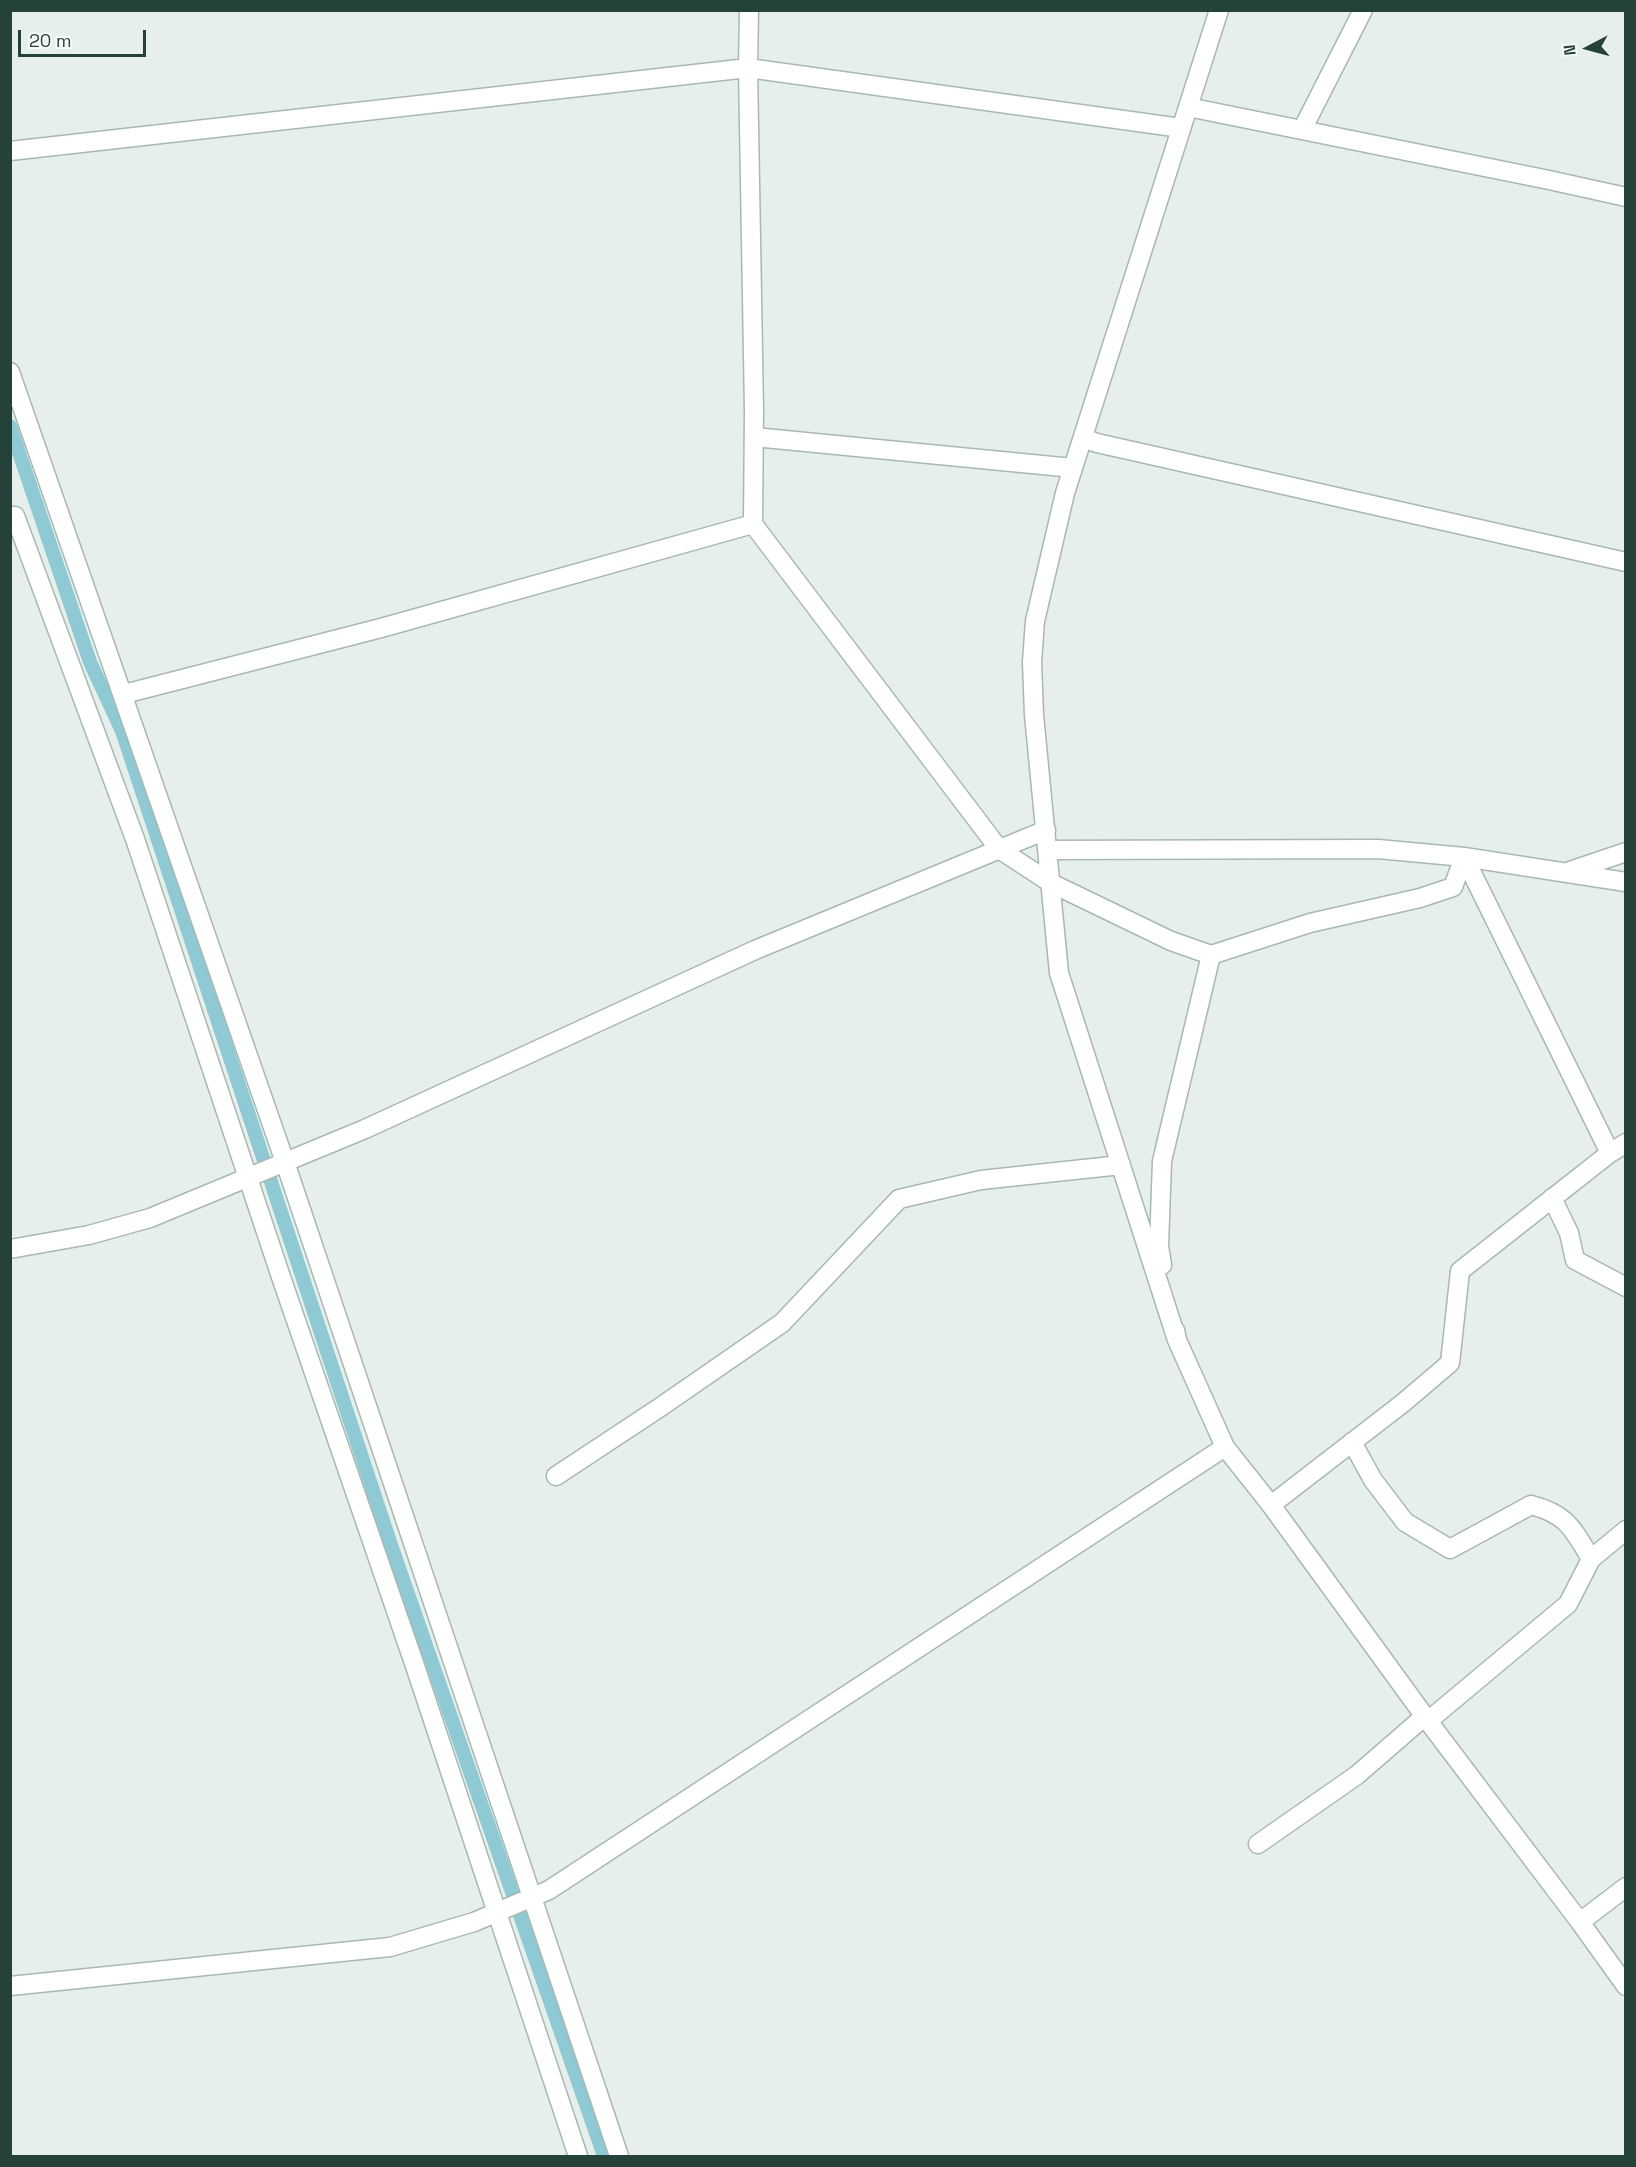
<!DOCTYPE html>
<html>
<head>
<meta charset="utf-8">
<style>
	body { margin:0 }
	#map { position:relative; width:1636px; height:2167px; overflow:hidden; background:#e6efeb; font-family:"Space Grotesk",sans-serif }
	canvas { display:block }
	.frame { position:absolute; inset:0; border:12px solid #24423a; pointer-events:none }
	.north { position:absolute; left:1558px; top:18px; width:60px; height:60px; -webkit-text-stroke:4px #f7fbf9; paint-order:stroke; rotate:264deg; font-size:16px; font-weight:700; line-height:24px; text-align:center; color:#24423a }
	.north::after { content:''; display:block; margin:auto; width:21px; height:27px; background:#24423a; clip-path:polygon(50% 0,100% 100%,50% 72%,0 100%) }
	.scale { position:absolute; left:18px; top:30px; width:128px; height:27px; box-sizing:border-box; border:3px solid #24423a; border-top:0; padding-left:8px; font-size:18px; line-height:21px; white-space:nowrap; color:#24423a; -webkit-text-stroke:4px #f7fbf9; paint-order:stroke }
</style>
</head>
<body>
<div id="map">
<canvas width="1636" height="2167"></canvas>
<div class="frame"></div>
<div class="north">N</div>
<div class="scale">20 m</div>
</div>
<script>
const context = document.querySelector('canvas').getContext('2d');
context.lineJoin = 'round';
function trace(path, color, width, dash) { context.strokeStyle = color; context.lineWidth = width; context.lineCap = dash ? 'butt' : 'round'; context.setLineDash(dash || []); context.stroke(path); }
trace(new Path2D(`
	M 10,426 L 90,662 L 122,731 L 391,1545 L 604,2156`), '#8ec9d4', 14);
const minor = new Path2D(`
	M 749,10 L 748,68 L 754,411 L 753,524 L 999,849 L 1051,883 L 1171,941 L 1211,955 L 1310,923 L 1420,898 L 1453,887 L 1464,857
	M 1188,107 L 1549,180 L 1626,197
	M 1302,130 L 1363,10
	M 10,151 L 748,68 L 1181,128
	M 10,372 L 285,1162 L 619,2156
	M 754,437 L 1073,468
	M 1083,438 L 1097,443 L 1626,562
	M 10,516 L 15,516 L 135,839 L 281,1277 L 414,1663 L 578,2156
	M 124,694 L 381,628 L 753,524
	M 1047,850 L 1378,849 L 1464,857 L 1626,882
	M 1464,857 L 1610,1153
	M 1570,871 L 1626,852
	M 1552,1198 L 1569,1233 L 1575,1260 L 1626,1287
	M 10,1249 L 89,1235 L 150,1218 L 365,1129 L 755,950 L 1046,830
	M 1162,1265 L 1159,1246 L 1162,1161 L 1211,955
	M 1175,1330 L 1177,1340 L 1225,1447 L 1271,1505 L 1428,1721 L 1580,1922 L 1626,1986
	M 1177,1340 L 1059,973 L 1034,715 L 1032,662 L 1035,621 L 1065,493 L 1219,10
	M 1352,1442 L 1373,1480 L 1405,1522 L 1450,1549 L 1531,1505 C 1567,1514 1573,1529 1591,1559
	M 556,1476 L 659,1408 L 782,1323 L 899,1199 L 981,1180 L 1121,1165
	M 1271,1505 L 1403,1403 L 1450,1363 L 1460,1271 L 1610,1153 L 1626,1143
	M 1428,1721 L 1568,1604 L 1591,1559 L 1626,1530
	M 1258,1844 L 1357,1775 L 1425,1716
	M 1580,1922 L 1626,1887
	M 10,1986 L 390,1947 L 474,1922 L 549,1890 L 1225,1447`);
trace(minor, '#a8b8b2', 21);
trace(minor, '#fff', 18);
</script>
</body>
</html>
